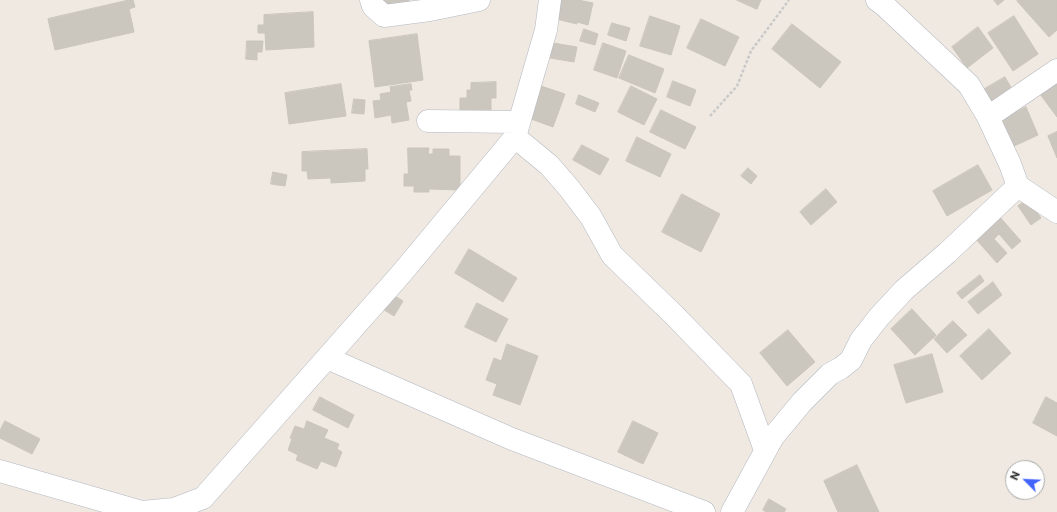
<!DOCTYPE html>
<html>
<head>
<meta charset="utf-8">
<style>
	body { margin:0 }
	#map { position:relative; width:1057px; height:512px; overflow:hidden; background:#efe9e1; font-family:Commissioner,sans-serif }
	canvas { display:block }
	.north { position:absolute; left:1005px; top:460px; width:40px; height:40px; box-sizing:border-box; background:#fff; border:1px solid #ababab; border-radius:50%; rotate:294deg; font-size:11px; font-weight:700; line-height:16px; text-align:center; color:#2e2e2e }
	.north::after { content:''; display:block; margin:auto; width:14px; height:18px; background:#4264fb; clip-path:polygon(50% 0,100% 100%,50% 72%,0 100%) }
</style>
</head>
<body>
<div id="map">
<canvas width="1057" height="512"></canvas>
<div class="north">N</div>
</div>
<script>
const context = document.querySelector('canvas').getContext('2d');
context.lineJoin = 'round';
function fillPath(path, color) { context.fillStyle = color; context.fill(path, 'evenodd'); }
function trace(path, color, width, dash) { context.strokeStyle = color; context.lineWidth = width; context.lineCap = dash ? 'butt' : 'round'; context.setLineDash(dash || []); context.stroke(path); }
const building = new Path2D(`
	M 129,0 L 133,0 L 135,7 L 129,9 L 134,32 L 55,50 L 48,19 Z
	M 383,0 L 409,0 L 409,2 L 384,5 Z
	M 556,0 L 578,0 L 593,3 L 588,25 L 577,22 L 577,24 L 552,18 Z
	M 737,0 L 761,0 L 757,9 Z
	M 994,0 L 1004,0 L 998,5 Z
	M 1019,0 L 1057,0 L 1057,30 L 1049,37 L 1017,1 Z
	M 313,12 L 314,47 L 266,50 L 265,33 L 258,33 L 258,25 L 264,25 L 264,15 Z
	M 650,16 L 680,26 L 671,55 L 640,46 Z
	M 1014,16 L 1038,54 L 1013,71 L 988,33 Z
	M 701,19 L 739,37 L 725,66 L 687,48 Z
	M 612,23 L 630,28 L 626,41 L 608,35 Z
	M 792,24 L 841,62 L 820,88 L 772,49 Z
	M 978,27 L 993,48 L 967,68 L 952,47 Z
	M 584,29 L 598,34 L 595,45 L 580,41 Z
	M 417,34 L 423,80 L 375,87 L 369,41 Z
	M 247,41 L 263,41 L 262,52 L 257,52 L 257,60 L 246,59 Z
	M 553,43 L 577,47 L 574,62 L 550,58 Z
	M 603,43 L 626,51 L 617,78 L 594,70 Z
	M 629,55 L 664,69 L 655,93 L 619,78 Z
	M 1005,77 L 1013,91 L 989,105 L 981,91 Z
	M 673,81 L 696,90 L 690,106 L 667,97 Z
	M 1057,81 L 1057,117 L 1040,94 Z
	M 496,82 L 496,98 L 491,98 L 491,117 L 460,117 L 460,98 L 467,98 L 467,90 L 471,90 L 471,83 Z
	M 341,84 L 346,116 L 289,124 L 285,93 Z
	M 411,84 L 412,90 L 409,90 L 411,101 L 406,102 L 409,120 L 392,123 L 391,115 L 375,118 L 373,101 L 381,100 L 380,94 L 391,92 L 390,87 Z
	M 535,84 L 565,94 L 553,127 L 523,116 Z
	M 631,86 L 657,99 L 644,125 L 618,112 Z
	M 579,95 L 599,103 L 595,112 L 576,104 Z
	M 354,99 L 365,100 L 364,114 L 352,113 Z
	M 1026,107 L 1038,135 L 1010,148 L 998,120 Z
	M 661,110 L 696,127 L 685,149 L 650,132 Z
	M 1057,132 L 1057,158 L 1048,136 Z
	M 637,137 L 671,154 L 660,177 L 626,161 Z
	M 582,145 L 609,159 L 600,175 L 573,160 Z
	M 408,148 L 429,148 L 428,154 L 433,154 L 433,149 L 449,149 L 449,156 L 460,156 L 460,190 L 429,189 L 429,192 L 414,192 L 414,186 L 404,186 L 404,174 L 408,174 Z
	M 367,149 L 368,169 L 365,169 L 365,181 L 331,183 L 331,178 L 308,179 L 307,171 L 302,171 L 302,152 Z
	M 978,165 L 992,190 L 947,216 L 933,191 Z
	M 748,168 L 757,176 L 751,184 L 741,176 Z
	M 273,172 L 287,175 L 285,186 L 271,184 Z
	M 826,189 L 837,202 L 811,225 L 800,212 Z
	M 682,194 L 720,214 L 701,252 L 662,232 Z
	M 1028,199 L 1041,218 L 1031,225 L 1018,206 Z
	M 998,215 L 1021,241 L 1012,249 L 999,234 L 994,239 L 1007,253 L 997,263 L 974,237 Z
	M 469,249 L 517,278 L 503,302 L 455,273 Z
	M 980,275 L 984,281 L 962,299 L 957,293 Z
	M 993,282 L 1002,295 L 978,314 L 968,302 Z
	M 390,293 L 403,301 L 394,316 L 381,308 Z
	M 477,303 L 508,319 L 496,342 L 465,327 Z
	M 912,309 L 936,335 L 915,355 L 891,329 Z
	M 953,321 L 967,335 L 947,353 L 934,339 Z
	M 989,329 L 1011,353 L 982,380 L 960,356 Z
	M 788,330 L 815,362 L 787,386 L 760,353 Z
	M 507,344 L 538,356 L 520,405 L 493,395 L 497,384 L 486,380 L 494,358 L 501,361 Z
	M 932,354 L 943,392 L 906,403 L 894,365 Z
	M 320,397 L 354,415 L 348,428 L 313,410 Z
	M 1046,397 L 1057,403 L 1057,436 L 1033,423 Z
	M 5,421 L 40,439 L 32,454 L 0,438 L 0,431 Z
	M 307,421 L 328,430 L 324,438 L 339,444 L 337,449 L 342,452 L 336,467 L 321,461 L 317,469 L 296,460 L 298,455 L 288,450 L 292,439 L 290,438 L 295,426 L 304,429 Z
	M 633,421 L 658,433 L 643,464 L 618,452 Z
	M 857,465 L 879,512 L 838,512 L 824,481 Z
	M 769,499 L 786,509 L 784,512 L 766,512 L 763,510 Z`);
fillPath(building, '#cbc7bf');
trace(building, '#cbc5ba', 1);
const minor = new Path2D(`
	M 371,0 L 373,6 L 384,16 L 430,10 L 479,0
	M 550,0 L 546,30 L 515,137 L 549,165 L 569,188 L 591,217 L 612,255 L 674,315 L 741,384 L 765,450
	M 988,117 L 1057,70
	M 428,121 L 519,122
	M 1018,186 L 1057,212
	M 327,358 L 512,439 L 704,512
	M 0,471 L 142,512 L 174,509 L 203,498 L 401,274 L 515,137
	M 732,512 L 773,437 L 802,402 L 830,374 L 841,368 L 851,360 L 861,340 L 879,317 L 904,290 L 947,253 L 1018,186 L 1010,164 L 988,117 L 969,85 L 885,6 L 877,0`);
trace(minor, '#b4b7c1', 23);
trace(new Path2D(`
	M 710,116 L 737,86 L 751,51 L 789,0`), '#c9c9c9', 2.5, [3, 2]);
trace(minor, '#fff', 22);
</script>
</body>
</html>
